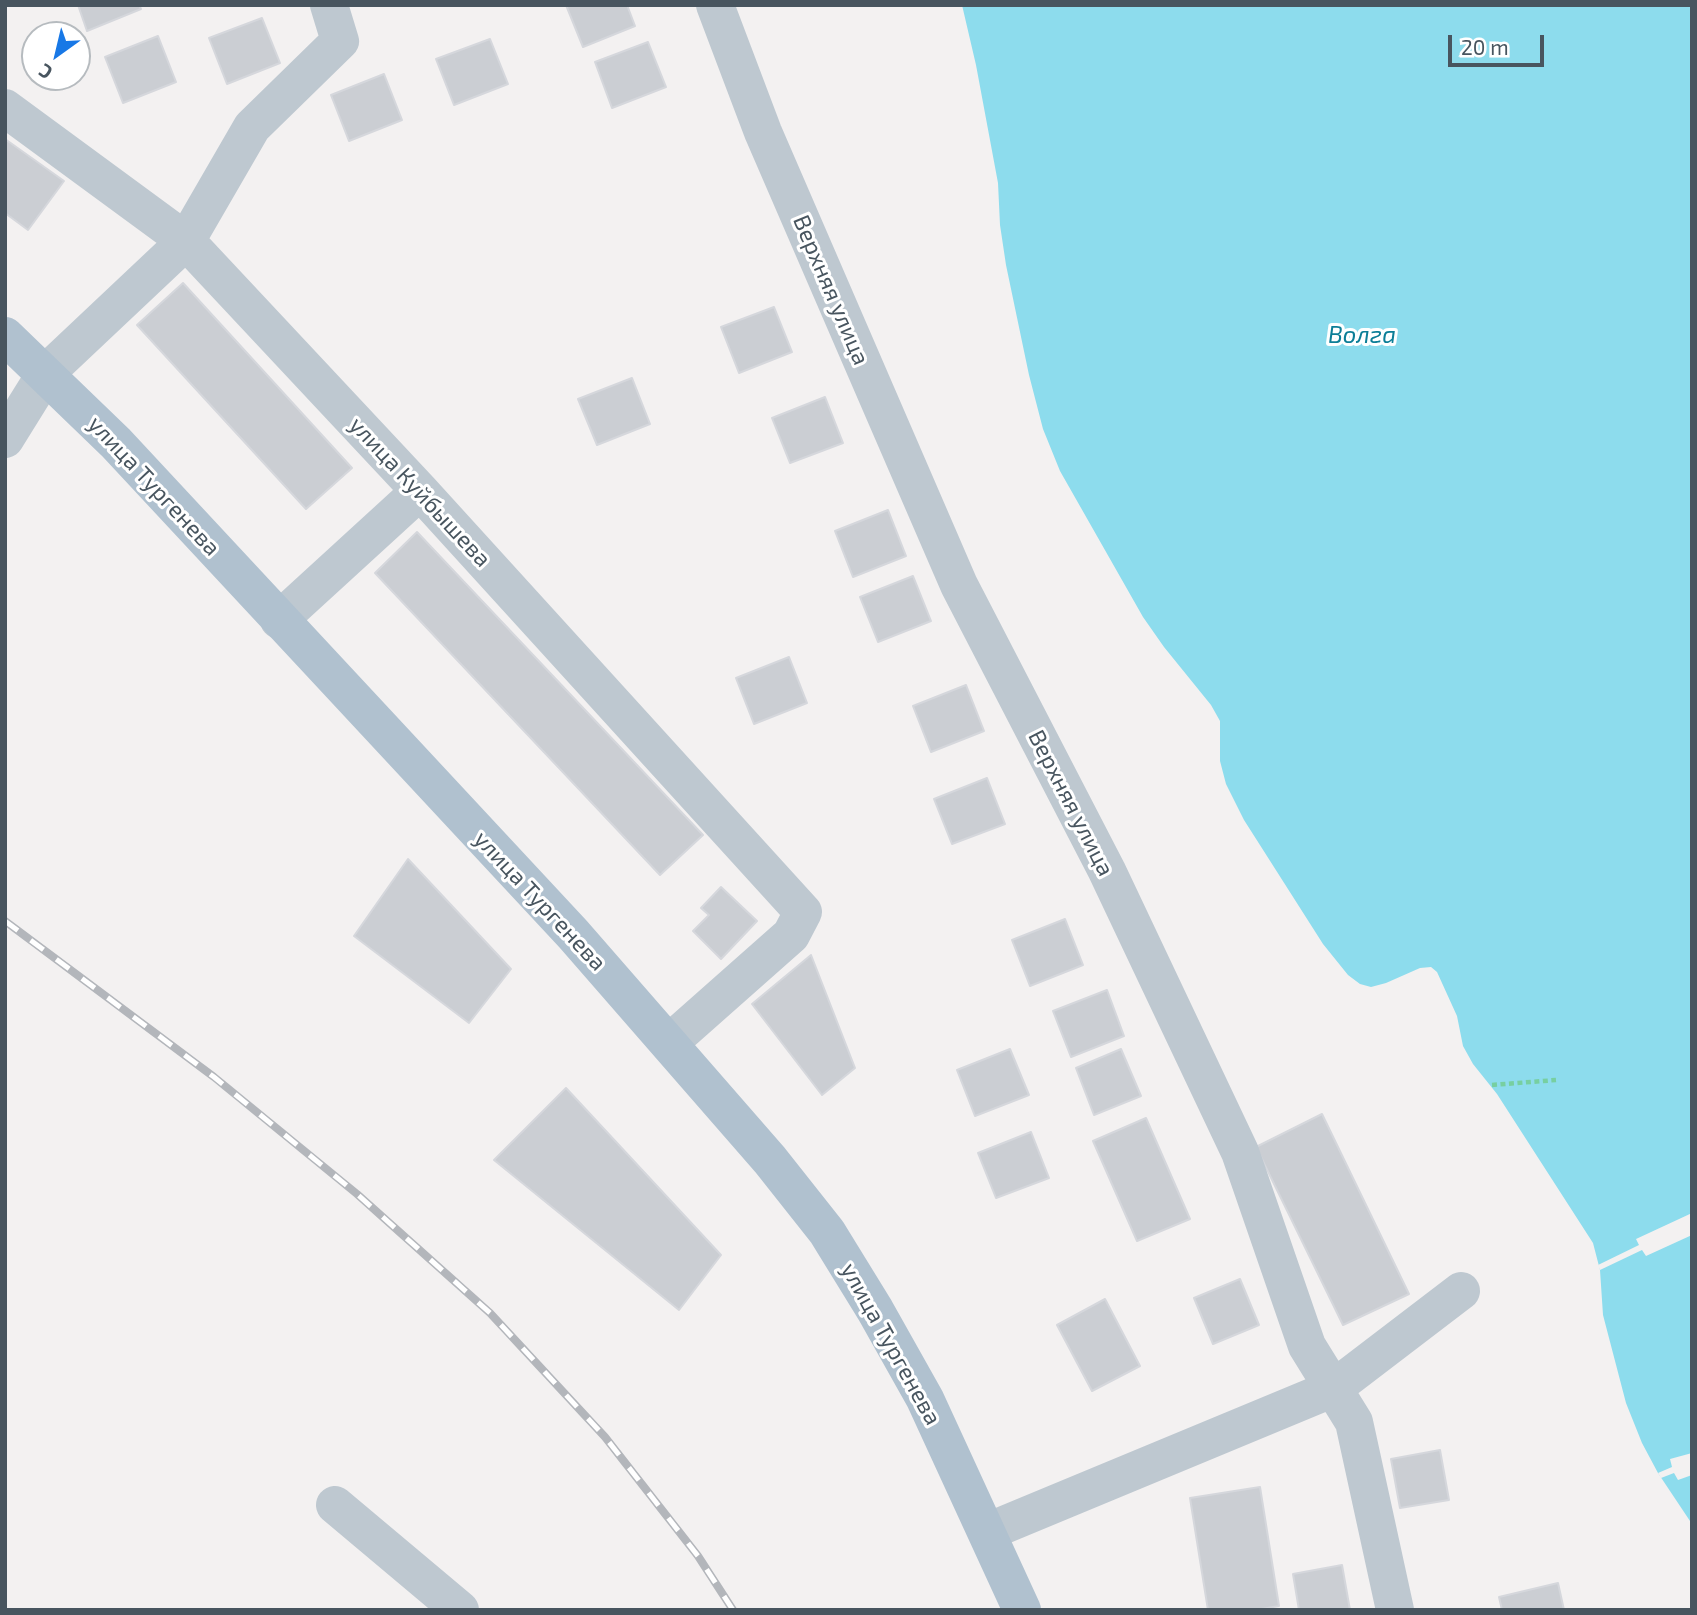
<!DOCTYPE html>
<html>
<head>
<meta charset="utf-8">
<style>
	body { margin:0 }
	#map { position:relative; width:1697px; height:1615px; overflow:hidden; background:#f3f1f1; font-family:"Exo 2",sans-serif }
	canvas { display:block }
	.frame { position:absolute; inset:0; border:7px solid #48555f; pointer-events:none }
	.north { position:absolute; left:21px; top:21px; width:70px; height:70px; box-sizing:border-box; background:#fff; border:2px solid #b6bbbf; border-radius:50%; rotate:214deg; font-size:19px; font-weight:700; line-height:28px; text-align:center; color:#48555f }
	.north::after { content:''; display:block; margin:auto; width:24px; height:32px; background:#1878e6; clip-path:polygon(50% 0,100% 100%,50% 72%,0 100%) }
	.scale { position:absolute; left:1448px; top:35px; width:96px; height:32px; box-sizing:border-box; border:4px solid #48555f; border-top:0; padding-left:9px; font-size:21px; line-height:24px; white-space:nowrap; color:#48555f; -webkit-text-stroke:5px #fff; paint-order:stroke }
</style>
</head>
<body>
<div id="map">
<canvas width="1697" height="1615"></canvas>
<div class="frame"></div>
<div class="north">С</div>
<div class="scale">20 m</div>
</div>
<script>
const context = document.querySelector('canvas').getContext('2d');
context.lineJoin = 'round';
function fillPath(path, color) { context.fillStyle = color; context.fill(path, 'evenodd'); }
function trace(path, color, width, dash) { context.strokeStyle = color; context.lineWidth = width; context.lineCap = dash ? 'butt' : 'round'; context.setLineDash(dash || []); context.stroke(path); }
function write(font, color, halo, rows, align = 'center') {
  context.font = font + ' "Exo 2",sans-serif'; context.lineWidth = 6; context.setLineDash([]); context.textBaseline = 'middle'; context.strokeStyle = halo; context.fillStyle = color; for (const [text, x, y, turn = 0] of rows) {
    context.save(); context.translate(x, y); context.rotate((+turn || 0) * Math.PI / 180); context.textAlign = isNaN(turn) ? turn : align; if (halo) context.strokeText(text, 0, 0); context.fillText(text, 0, 0); context.restore();
  }
}
fillPath(new Path2D(`
	M 962,5 L 1692,5 L 1692,1524 L 1658,1473 L 1642,1443 L 1626,1403 L 1603,1315 L 1600,1270 L 1593,1243 L 1497,1094 L 1473,1064 L 1463,1046 L 1457,1016 L 1437,972 L 1431,967 L 1420,968 L 1386,983 L 1371,987 L 1360,984 L 1348,975 L 1323,944 L 1244,820 L 1226,784 L 1220,761 L 1220,721 L 1211,705 L 1164,647 L 1143,617 L 1060,471 L 1043,429 L 1029,375 L 1006,265 L 1000,225 L 998,183 L 976,65 Z`), '#8ddced');
fillPath(new Path2D(`
	M 1692,1213 L 1692,1235 L 1646,1256 L 1642,1250 L 1600,1270 L 1598,1265 L 1639,1245 L 1636,1239 Z
	M 1692,1453 L 1692,1475 L 1678,1480 L 1674,1473 L 1661,1478 L 1658,1473 L 1672,1467 L 1670,1459 Z`), '#f3f1f1');
const building = new Path2D(`
	M 78,5 L 139,5 L 141,9 L 87,31 Z
	M 566,5 L 627,5 L 635,26 L 583,47 Z
	M 262,18 L 280,63 L 227,84 L 209,38 Z
	M 158,36 L 176,82 L 123,103 L 105,57 Z
	M 490,39 L 508,84 L 454,105 L 436,59 Z
	M 648,42 L 666,87 L 612,108 L 595,62 Z
	M 384,74 L 402,120 L 349,141 L 331,95 Z
	M 5,139 L 64,181 L 28,230 L 5,213 Z
	M 183,283 L 352,468 L 306,509 L 137,325 Z
	M 774,307 L 792,352 L 739,373 L 721,327 Z
	M 632,378 L 650,424 L 597,445 L 578,399 Z
	M 825,397 L 843,443 L 790,463 L 772,418 Z
	M 888,510 L 906,556 L 853,577 L 835,531 Z
	M 417,532 L 703,835 L 660,875 L 375,573 Z
	M 913,576 L 931,621 L 878,642 L 860,597 Z
	M 789,657 L 807,703 L 754,724 L 736,678 Z
	M 966,685 L 984,731 L 931,752 L 913,706 Z
	M 987,778 L 1005,824 L 952,844 L 934,799 Z
	M 408,859 L 511,969 L 469,1023 L 354,936 Z
	M 721,887 L 757,921 L 721,959 L 693,931 L 709,915 L 701,908 Z
	M 1065,919 L 1083,965 L 1030,986 L 1012,940 Z
	M 811,955 L 855,1068 L 822,1095 L 752,1004 Z
	M 1107,990 L 1124,1036 L 1071,1057 L 1053,1011 Z
	M 1010,1049 L 1029,1095 L 975,1116 L 957,1070 Z
	M 1121,1049 L 1141,1096 L 1094,1115 L 1076,1068 Z
	M 566,1088 L 721,1255 L 679,1310 L 494,1160 Z
	M 1322,1114 L 1409,1294 L 1343,1325 L 1256,1147 Z
	M 1146,1118 L 1190,1219 L 1137,1241 L 1093,1141 Z
	M 1031,1132 L 1049,1178 L 996,1198 L 978,1153 Z
	M 1240,1279 L 1259,1325 L 1213,1344 L 1194,1298 Z
	M 1105,1299 L 1140,1366 L 1092,1391 L 1057,1325 Z
	M 1440,1450 L 1449,1500 L 1400,1508 L 1391,1459 Z
	M 1260,1487 L 1279,1606 L 1256,1610 L 1208,1610 L 1190,1498 Z
	M 1342,1565 L 1350,1610 L 1299,1610 L 1293,1574 Z
	M 1558,1583 L 1564,1610 L 1502,1610 L 1499,1597 Z`);
fillPath(building, '#cbced3');
trace(building, '#d5d7dc', 2);
trace(new Path2D(`
	M 1492,1085 L 1556,1080`), '#77cfa1', 4.5, [5, 3.5]);
trace(new Path2D(`
	M 715,5 L 763,132 L 959,585 L 1107,871 L 1240,1152 L 1307,1346 L 1354,1422 L 1395,1610
	M 5,108 L 186,241 L 420,491 L 803,912 L 791,935 L 669,1043
	M 5,439 L 46,373 L 186,241 L 252,127 L 340,41 L 329,5
	M 279,620 L 420,491
	M 335,1505 L 460,1610
	M 987,1532 L 1334,1388 L 1461,1291`), '#bec8d0', 38);
trace(new Path2D(`
	M 5,336 L 116,443 L 573,934 L 770,1160 L 827,1232 L 875,1310 L 925,1399 L 1022,1610`), '#b0c1cf', 38);
const rail = new Path2D(`
	M 5,921 L 214,1077 L 357,1194 L 490,1313 L 605,1437 L 698,1556 L 733,1610`);
trace(rail, '#b3b6bb', 8);
trace(rail, '#fff', 5, [16]);
write('23px', '#48555f', '#fff', [
	["Верхняя улица",831,290,67],
	["улица Тургенева",154,486,47],
	["улица Куйбышева",420,492,47],
	["Верхняя улица",1071,803,63],
	["улица Тургенева",540,901,47],
	["улица Тургенева",891,1344,61]
]);
write('italic 24px', '#0c7e97', '#fff', [
	["Волга",1362,335]
]);
</script>
</body>
</html>
